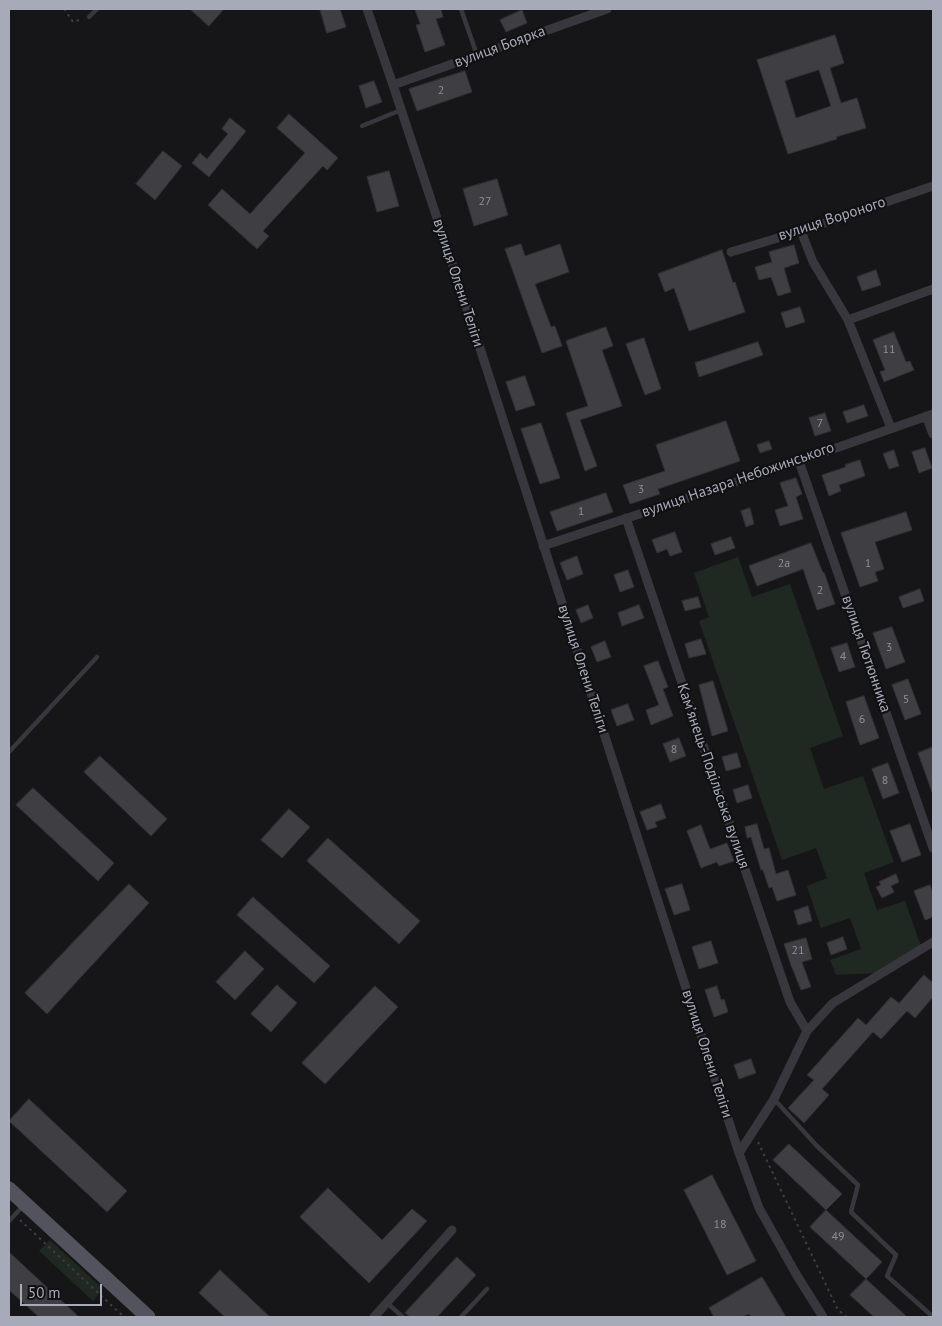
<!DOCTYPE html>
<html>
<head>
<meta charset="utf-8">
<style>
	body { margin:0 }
	#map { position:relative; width:942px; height:1326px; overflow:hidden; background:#161618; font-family:"PT Sans",sans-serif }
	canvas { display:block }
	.frame { position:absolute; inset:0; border:10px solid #a7aab9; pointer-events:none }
	.scale { position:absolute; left:20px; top:1284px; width:82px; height:22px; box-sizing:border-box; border:2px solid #a7aab9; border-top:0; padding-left:6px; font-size:15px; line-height:18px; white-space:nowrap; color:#a7aab9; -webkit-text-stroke:4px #111113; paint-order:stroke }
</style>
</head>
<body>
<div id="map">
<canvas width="942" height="1326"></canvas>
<div class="frame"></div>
<div class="scale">50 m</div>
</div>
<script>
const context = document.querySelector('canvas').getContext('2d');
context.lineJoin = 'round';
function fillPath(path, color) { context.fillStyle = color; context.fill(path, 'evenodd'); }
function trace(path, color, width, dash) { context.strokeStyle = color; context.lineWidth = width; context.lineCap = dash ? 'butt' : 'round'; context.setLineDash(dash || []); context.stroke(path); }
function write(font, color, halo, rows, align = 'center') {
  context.font = font + ' "PT Sans",sans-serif'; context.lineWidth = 4.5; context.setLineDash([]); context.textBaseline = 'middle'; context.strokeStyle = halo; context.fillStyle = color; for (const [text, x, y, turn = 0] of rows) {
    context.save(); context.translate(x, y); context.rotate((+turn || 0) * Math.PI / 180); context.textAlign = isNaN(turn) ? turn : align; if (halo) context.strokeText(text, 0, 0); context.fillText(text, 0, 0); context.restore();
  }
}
fillPath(new Path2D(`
	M 738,557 L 752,597 L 790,584 L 843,736 L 810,748 L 824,789 L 863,776 L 894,862 L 864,873 L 877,910 L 905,901 L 921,946 L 876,973 L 836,975 L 830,960 L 861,949 L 850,918 L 821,928 L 807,886 L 827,878 L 816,848 L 782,860 L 699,621 L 709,617 L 694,573 Z
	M 50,1240 L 103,1289 L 93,1301 L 39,1251 Z`), '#202822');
const building = new Path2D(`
	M 190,9 L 224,9 L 209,26 Z
	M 320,9 L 340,9 L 346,27 L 327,33 Z
	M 415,9 L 441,9 L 443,17 L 436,19 L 445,45 L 425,52 L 416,25 L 420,24 Z
	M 522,10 L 527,23 L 506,32 L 500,20 Z
	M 835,35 L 844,63 L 830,68 L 841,103 L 857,98 L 866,128 L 836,137 L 837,139 L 788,154 L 757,60 ZM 819,70 L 831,106 L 796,118 L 785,81 Z
	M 465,71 L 472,92 L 417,111 L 409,89 Z
	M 374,81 L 382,102 L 366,108 L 359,86 Z
	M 289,114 L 338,158 L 327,170 L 323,166 L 263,231 L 269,236 L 257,249 L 208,205 L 222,189 L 250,214 L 305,153 L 277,128 Z
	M 230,118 L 246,131 L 209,177 L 192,163 L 200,153 L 207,159 L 228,134 L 222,129 Z
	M 163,151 L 182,166 L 155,200 L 136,184 Z
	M 389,171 L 399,206 L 377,212 L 367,177 Z
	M 497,179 L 508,215 L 474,226 L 463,189 Z
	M 521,244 L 525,256 L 560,244 L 569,272 L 535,284 L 551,327 L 555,326 L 562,346 L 542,353 L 505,249 Z
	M 794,245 L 799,263 L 784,268 L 791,292 L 778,296 L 771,277 L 759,280 L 755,267 L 772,262 L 769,252 Z
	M 722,250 L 733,283 L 735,282 L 745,312 L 689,331 L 674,288 L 665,292 L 658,274 Z
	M 876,270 L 881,285 L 862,291 L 857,277 Z
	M 800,307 L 805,322 L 786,328 L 781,313 Z
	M 606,327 L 613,346 L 602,350 L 622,406 L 580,420 L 597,466 L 585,471 L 566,413 L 588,406 L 566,341 Z
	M 894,332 L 906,362 L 910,361 L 914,370 L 884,382 L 880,372 L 885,370 L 873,340 Z
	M 644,338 L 661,389 L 645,395 L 626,344 Z
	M 758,342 L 763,355 L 699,377 L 695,363 Z
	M 525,376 L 535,405 L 516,411 L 506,382 Z
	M 864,405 L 868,416 L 847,423 L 843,412 Z
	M 825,413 L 831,431 L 815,436 L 809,418 Z
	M 726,421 L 740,461 L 658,489 L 660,494 L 630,504 L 623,485 L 665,471 L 656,445 Z
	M 541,423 L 560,478 L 540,484 L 521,429 Z
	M 769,441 L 772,449 L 760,453 L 757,445 Z
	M 925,448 L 932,468 L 919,473 L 912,452 Z
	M 894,450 L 899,466 L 889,469 L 883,454 Z
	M 860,460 L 865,476 L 839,485 L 841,491 L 829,496 L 822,475 L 846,467 L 845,465 Z
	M 796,478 L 802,494 L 796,497 L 803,519 L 780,526 L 775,510 L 788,506 L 780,483 Z
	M 606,493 L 613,512 L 557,531 L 550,512 Z
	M 750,508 L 754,524 L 746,527 L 741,511 Z
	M 906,512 L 912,530 L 875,542 L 884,569 L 875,572 L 878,581 L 860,587 L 841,533 Z
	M 675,532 L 682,552 L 670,556 L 667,549 L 657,553 L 652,540 Z
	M 731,537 L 735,548 L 715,555 L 711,544 Z
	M 811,543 L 823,573 L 824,572 L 835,604 L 817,610 L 803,569 L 757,586 L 749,566 Z
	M 577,556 L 583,574 L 567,580 L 560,563 Z
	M 628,570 L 634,587 L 620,592 L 614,575 Z
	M 920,589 L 924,601 L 903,608 L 899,597 Z
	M 698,597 L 701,607 L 685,611 L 682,601 Z
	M 588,605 L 593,618 L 581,623 L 576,610 Z
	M 639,605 L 644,618 L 622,626 L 618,613 Z
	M 892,627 L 905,662 L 886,669 L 873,633 Z
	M 701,639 L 706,654 L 689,658 L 685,644 Z
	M 605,641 L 611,657 L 597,662 L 591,647 Z
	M 847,643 L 855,667 L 839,672 L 831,648 Z
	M 658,661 L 668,687 L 663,689 L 673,716 L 651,725 L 646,710 L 659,705 L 644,666 Z
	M 908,679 L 921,714 L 905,720 L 892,685 Z
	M 713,681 L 728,731 L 712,736 L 699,685 Z
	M 864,696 L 879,738 L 860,745 L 846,702 Z
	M 628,704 L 634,720 L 617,726 L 611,710 Z
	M 679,738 L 686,756 L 670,762 L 663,744 Z
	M 933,747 L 933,792 L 932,792 L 918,753 Z
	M 737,753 L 741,767 L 726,771 L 722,757 Z
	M 100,756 L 167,819 L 151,836 L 84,772 Z
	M 888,763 L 899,793 L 883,799 L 872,769 Z
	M 748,785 L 752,798 L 737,803 L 733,790 Z
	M 33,788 L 114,863 L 98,881 L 16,805 Z
	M 661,804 L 666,818 L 655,822 L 657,827 L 647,830 L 640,812 Z
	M 289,809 L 310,827 L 282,858 L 261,840 Z
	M 757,824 L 764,849 L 769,848 L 776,874 L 788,870 L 796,895 L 777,901 L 772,887 L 769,888 L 763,870 L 761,870 L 751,837 L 747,838 L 745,827 Z
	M 910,824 L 921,855 L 902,862 L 890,831 Z
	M 701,825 L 710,849 L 727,843 L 734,861 L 719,866 L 717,862 L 701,868 L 687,831 Z
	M 328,838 L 420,921 L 399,944 L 307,861 Z
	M 896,874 L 899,882 L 891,886 L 894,892 L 882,898 L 876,887 L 881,885 L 879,882 Z
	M 129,884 L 149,903 L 47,1014 L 25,993 Z
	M 682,884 L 690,910 L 674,915 L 665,889 Z
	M 930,885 L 933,893 L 933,917 L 925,920 L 914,891 Z
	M 253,897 L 330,966 L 314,983 L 237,915 Z
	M 808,906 L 812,921 L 798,925 L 794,911 Z
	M 843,937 L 847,949 L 831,955 L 827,943 Z
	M 806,938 L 812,959 L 802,962 L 811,987 L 801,990 L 791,965 L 784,944 Z
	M 711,941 L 718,963 L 699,969 L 692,947 Z
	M 245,951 L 264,969 L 235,1000 L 216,982 Z
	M 924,975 L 933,983 L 933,997 L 915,1018 L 907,1011 L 881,1039 L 873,1032 L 822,1089 L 829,1095 L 804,1123 L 788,1108 L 814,1080 L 807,1075 L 858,1018 L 866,1025 L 891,997 L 899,1003 Z
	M 277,985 L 297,1003 L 271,1032 L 251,1014 Z
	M 375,986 L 398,1007 L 325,1084 L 302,1063 Z
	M 717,986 L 721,1000 L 724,999 L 728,1012 L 714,1017 L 705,990 Z
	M 751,1059 L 756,1073 L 739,1079 L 734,1065 Z
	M 29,1099 L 127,1191 L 107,1212 L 9,1121 Z
	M 789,1144 L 842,1194 L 826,1210 L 773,1160 Z
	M 712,1175 L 756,1261 L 727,1275 L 684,1190 Z
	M 328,1188 L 382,1240 L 412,1209 L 427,1221 L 369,1283 L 300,1217 Z
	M 826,1210 L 882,1262 L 866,1279 L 810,1227 Z
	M 9,1252 L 79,1317 L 39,1317 L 9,1290 Z
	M 457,1257 L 476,1275 L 437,1317 L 410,1317 L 405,1313 Z
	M 220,1270 L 270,1317 L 225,1317 L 199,1293 Z
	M 762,1277 L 786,1317 L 751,1317 L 749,1314 L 742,1317 L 714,1317 L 709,1308 Z
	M 866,1279 L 880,1292 L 907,1317 L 874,1317 L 850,1295 Z`);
fillPath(building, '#3e3e43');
trace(building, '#313034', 1);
trace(new Path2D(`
	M 64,9 L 73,22 L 82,19
	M 758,1142 L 838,1310 L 847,1317
	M 20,1220 L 124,1317`), '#3d3e44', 2, [2.5, 4]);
trace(new Path2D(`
	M 461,9 L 477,55
	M 89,17 L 97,9
	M 362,126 L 401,110
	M 9,752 L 97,657
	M 774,1099 L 816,1145 L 858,1185 L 851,1212 L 896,1255 L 887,1276 L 931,1315
	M 9,1221 L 24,1205
	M 387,1303 L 403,1317
	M 461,1317 L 487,1289`), '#37373d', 4.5);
trace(new Path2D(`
	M 367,9 L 393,85 L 479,345 L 739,1153 L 759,1208 L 796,1274 L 823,1317
	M 393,85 L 607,9
	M 801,231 L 813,262 L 848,320 L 891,428
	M 731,252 L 801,231 L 933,186
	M 848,320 L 933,289
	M 926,416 L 933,434
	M 799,461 L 933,848
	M 626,518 L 790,1002 L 807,1031
	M 543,546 L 799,461 L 933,414
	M 739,1153 L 774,1099 L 807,1031 L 833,1003 L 933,942
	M 374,1317 L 452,1230`), '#37373d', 9);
trace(new Path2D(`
	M 9,1189 L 148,1317`), '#53535d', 15);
write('12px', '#8d8f9c', null, [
	["2",441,91],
	["27",485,202],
	["11",889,350],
	["7",820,424],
	["3",641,490],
	["1",581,512],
	["2а",784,564],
	["1",868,564],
	["2",820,591],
	["3",889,648],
	["4",843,657],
	["5",906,700],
	["6",862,720],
	["8",674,750],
	["8",885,781],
	["21",798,951],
	["18",720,1225],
	["49",838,1237]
]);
write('15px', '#a7aab9', '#111113', [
	["вулиця Боярка",500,47,-20],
	["вулиця Вороного",832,219,-18],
	["вулиця Олени Теліги",458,283,72],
	["вулиця Назара Небожинського",738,480,-19],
	["вулиця Тютюнника",866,654,71],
	["вулиця Олени Теліги",583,669,72],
	["Камʼянець-Подільська вулиця",713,776,71],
	["вулиця Олени Теліги",707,1054,72]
]);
</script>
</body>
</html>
